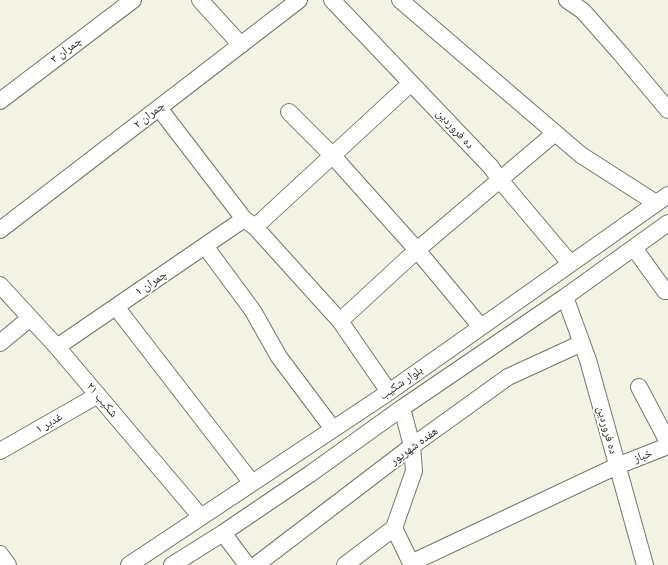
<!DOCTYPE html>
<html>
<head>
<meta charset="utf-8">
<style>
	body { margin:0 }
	canvas { display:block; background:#f3f3e5 }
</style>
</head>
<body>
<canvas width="668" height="565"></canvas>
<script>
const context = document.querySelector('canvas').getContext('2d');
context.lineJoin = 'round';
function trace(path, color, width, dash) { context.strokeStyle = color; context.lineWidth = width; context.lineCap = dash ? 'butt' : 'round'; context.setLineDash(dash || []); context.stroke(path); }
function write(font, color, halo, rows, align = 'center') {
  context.font = font + ' "IBM Plex Sans","Noto Naskh Arabic",sans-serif'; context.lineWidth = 4; context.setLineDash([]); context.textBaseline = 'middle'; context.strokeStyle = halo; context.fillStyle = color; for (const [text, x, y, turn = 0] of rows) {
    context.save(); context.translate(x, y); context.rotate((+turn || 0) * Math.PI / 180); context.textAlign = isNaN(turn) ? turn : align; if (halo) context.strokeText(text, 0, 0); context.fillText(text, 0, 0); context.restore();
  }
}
const minor = new Path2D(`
	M 200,0 L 241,45
	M 332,0 L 491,167 L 500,180 L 570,263
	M 400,0 L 581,155 L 656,203
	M 567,0 L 583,11 L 621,54 L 668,110
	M 0,101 L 133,0
	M 159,108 L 244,219 L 255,227 L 340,321 L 389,392
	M 289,112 L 333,156 L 417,250 L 481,327
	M 255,227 L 411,83
	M 0,230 L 299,0
	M 205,246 L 253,311 L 279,357 L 333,429
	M 634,248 L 665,291 L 668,291
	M 0,285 L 57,347 L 201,517
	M 565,297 L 588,360 L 645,565
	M 116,307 L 252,483
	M 340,321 L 417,250 L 555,133
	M 0,343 L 30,318
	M 57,347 L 244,219
	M 639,387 L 668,442
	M 0,451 L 98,395
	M 394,528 L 411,563
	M 223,533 L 247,565
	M 0,554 L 8,565
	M 129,565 L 389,392 L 668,195
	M 172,565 L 223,533 L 310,474 L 402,408 L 565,297 L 668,223
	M 256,565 L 412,446 L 508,377 L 582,343
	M 345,565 L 394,528 L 414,471 L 412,446 L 402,408
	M 412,565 L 411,563 L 617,466 L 668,446`);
trace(minor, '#757569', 18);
trace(minor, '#fff', 16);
write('12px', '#272621', '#fff', [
	["چمران ۳",66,50,-37],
	["چمران ۲",149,115,-38],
	["ده فروردین",455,129,47],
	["چمران ۱",151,283,-34],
	["بلوار شکیب",401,383,-35],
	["شکیب ۲۱",102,400,50],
	["غدیر ۱",49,423,-30],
	["ده فروردین",607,430,74],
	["هفده شهریور",414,446,-36],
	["خباز",643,456,-21]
]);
</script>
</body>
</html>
